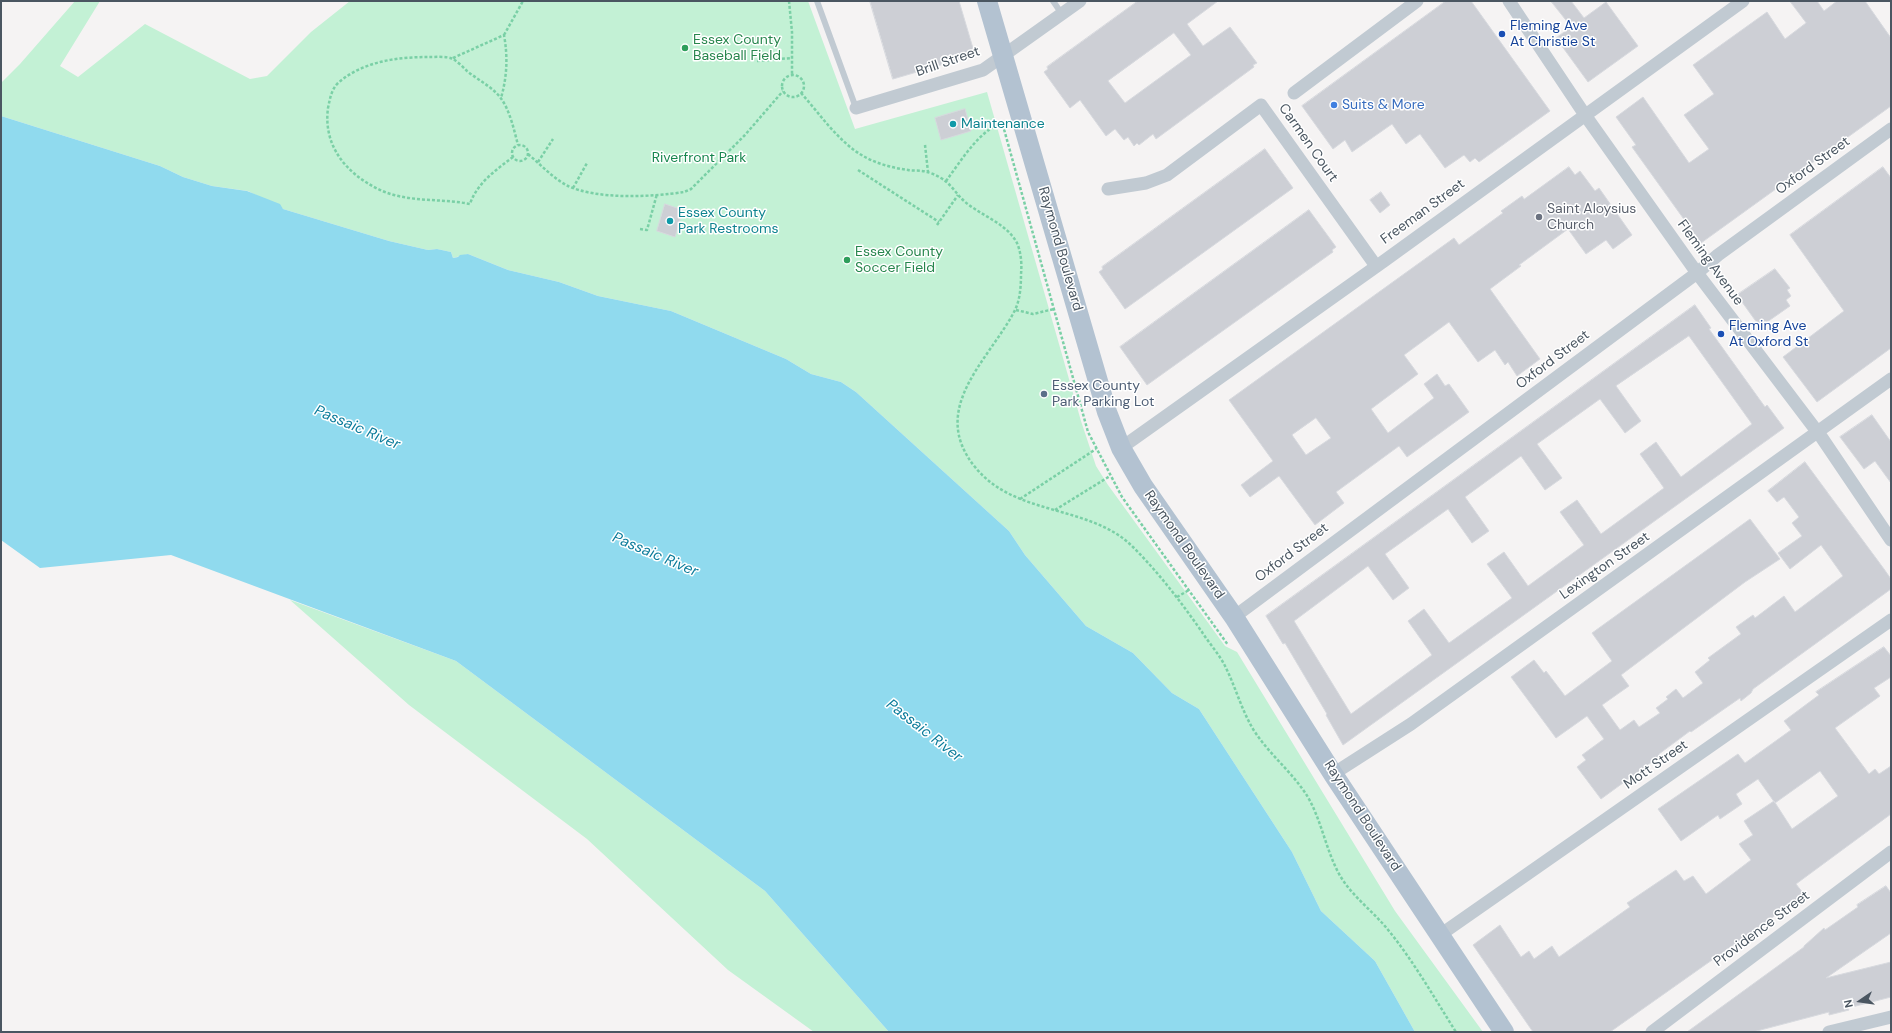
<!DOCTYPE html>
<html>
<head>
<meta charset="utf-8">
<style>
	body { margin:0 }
	#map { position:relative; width:1892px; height:1033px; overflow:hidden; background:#f5f3f3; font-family:"DM Sans",sans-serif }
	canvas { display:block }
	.frame { position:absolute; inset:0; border:2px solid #4a5661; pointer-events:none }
	.north { position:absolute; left:1840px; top:981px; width:40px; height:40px; -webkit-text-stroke:3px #fff; paint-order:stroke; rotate:257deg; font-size:11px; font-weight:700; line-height:16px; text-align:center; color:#4a5661 }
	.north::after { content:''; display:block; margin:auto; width:14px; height:18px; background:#4a5661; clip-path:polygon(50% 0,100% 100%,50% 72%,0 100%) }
</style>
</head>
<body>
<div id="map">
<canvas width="1892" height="1033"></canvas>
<div class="frame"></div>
<div class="north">N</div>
</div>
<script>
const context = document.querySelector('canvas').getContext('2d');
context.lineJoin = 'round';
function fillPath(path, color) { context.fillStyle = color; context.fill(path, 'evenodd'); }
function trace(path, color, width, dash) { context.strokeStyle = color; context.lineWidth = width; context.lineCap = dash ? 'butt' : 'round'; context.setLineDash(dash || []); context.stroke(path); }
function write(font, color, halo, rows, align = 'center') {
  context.font = font + ' "DM Sans",sans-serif'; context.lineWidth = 3; context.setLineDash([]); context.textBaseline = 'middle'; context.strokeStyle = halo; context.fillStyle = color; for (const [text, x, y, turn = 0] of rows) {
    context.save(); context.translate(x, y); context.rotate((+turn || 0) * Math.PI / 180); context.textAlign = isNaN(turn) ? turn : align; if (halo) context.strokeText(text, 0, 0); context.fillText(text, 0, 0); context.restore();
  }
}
fillPath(new Path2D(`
	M 75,1 L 100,1 L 60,66 L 78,77 L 145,24 L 250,79 L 267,76 L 311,32 L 350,1 L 808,1 L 855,129 L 987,92 L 1081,421 L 1096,466 L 1108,485 L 1225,646 L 1237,652 L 1395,911 L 1483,1032 L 1415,1032 L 1375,961 L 1321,911 L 1292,852 L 1199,709 L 1172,693 L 1133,653 L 1086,626 L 1025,555 L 1009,531 L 856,392 L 841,382 L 811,374 L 786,359 L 671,311 L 598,296 L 559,282 L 508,270 L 468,254 L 453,258 L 451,252 L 437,249 L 428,250 L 389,241 L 283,209 L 248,191 L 212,186 L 183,177 L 160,166 L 1,116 L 1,83 L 20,64 Z
	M 290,600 L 456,661 L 765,891 L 889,1032 L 814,1032 L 728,970 L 587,839 L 409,705 Z`), '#c3f1d5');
fillPath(new Path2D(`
	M 1,116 L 160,166 L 183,177 L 212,186 L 247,191 L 280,204 L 283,209 L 389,241 L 428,250 L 437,249 L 451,252 L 453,258 L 458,257 L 460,255 L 468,254 L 508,270 L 559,282 L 598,296 L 671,311 L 786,359 L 811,374 L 841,382 L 856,392 L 1009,531 L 1025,555 L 1086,626 L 1133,653 L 1172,693 L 1199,709 L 1292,852 L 1321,911 L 1375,961 L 1415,1032 L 889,1032 L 765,891 L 456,661 L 171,555 L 40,568 L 1,540 Z`), '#90daee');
const building = new Path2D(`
	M 870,1 L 959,1 L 975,55 L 893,79 Z
	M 1138,1 L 1218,1 L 1187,24 L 1203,46 L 1230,27 L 1257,63 L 1253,65 L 1254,67 L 1156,139 L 1153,134 L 1139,145 L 1137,143 L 1134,146 L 1128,137 L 1124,140 L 1115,129 L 1106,136 L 1080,100 L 1070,108 L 1044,72 L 1048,69 L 1047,67 ZM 1174,33 L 1191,55 L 1125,103 L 1108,81 Z
	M 1446,1 L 1471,1 L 1550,111 L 1479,162 L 1475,158 L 1470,162 L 1464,155 L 1445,168 L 1420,134 L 1406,144 L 1392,124 L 1352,152 L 1345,140 L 1333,149 L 1302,106 Z
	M 1551,1 L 1571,1 L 1584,18 L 1606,2 L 1638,46 L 1588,82 L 1556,38 L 1571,27 Z
	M 1790,1 L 1817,1 L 1824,11 L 1837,1 L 1865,1 L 1891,38 L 1891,106 L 1701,243 L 1632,147 L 1636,145 L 1616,117 L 1643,97 L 1689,163 L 1709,149 L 1684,115 L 1714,94 L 1693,65 L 1767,12 L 1785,39 L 1806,23 Z
	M 965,109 L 971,131 L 941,140 L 935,118 Z
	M 1265,149 L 1293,188 L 1125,309 L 1099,272 L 1103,269 L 1102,267 Z
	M 1569,167 L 1575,175 L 1580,171 L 1595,191 L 1599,188 L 1632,235 L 1613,249 L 1606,240 L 1586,254 L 1568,229 L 1519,265 L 1521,266 L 1490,289 L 1540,359 L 1517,376 L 1508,362 L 1505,365 L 1495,350 L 1478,362 L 1449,322 L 1404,355 L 1418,374 L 1371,409 L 1388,433 L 1434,398 L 1424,384 L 1437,374 L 1445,386 L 1449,384 L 1469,412 L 1407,457 L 1399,446 L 1358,476 L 1336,492 L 1344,503 L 1315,525 L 1279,476 L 1250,497 L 1241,485 L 1273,461 L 1229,400 L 1454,238 L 1459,245 L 1503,213 L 1501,211 L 1522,196 L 1524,199 ZM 1316,418 L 1331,438 L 1306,455 L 1292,435 Z
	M 1883,167 L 1891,178 L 1891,348 L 1817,402 L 1783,357 L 1844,311 L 1790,235 Z
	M 1381,192 L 1390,205 L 1380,213 L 1370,200 Z
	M 665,204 L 683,210 L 675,237 L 657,231 Z
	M 1309,210 L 1336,247 L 1332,250 L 1333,252 L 1147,385 L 1120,347 Z
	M 1775,269 L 1790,288 L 1787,290 L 1791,296 L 1786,300 L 1790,306 L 1760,327 L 1737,295 Z
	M 1695,305 L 1711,328 L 1709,329 L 1765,407 L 1767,405 L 1784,428 L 1343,745 L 1326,715 L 1327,714 L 1285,643 L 1283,644 L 1266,616 ZM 1689,336 L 1752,424 L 1681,477 L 1656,442 L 1640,454 L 1664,488 L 1601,534 L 1577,500 L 1560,512 L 1584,545 L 1528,586 L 1504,552 L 1487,564 L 1512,598 L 1449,643 L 1424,609 L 1408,621 L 1432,655 L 1351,714 L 1294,621 L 1368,566 L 1393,600 L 1409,588 L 1385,554 L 1448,509 L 1472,543 L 1489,531 L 1465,497 L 1521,456 L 1545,490 L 1562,478 L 1537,444 L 1600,399 L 1625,433 L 1641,421 L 1616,386 Z
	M 1872,415 L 1891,442 L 1891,483 L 1875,461 L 1864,469 L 1840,437 Z
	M 1805,462 L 1884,569 L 1891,579 L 1891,589 L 1753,689 L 1751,693 L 1741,701 L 1740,698 L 1691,732 L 1690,731 L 1659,754 L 1660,756 L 1601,799 L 1577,767 L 1586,760 L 1582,755 L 1604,739 L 1587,716 L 1556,738 L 1511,677 L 1534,660 L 1544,673 L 1546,671 L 1565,696 L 1612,661 L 1592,633 L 1750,519 L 1780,559 L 1745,582 L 1621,675 L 1629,686 L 1602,705 L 1620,730 L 1634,720 L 1639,727 L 1660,713 L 1656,708 L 1668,699 L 1666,697 L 1676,689 L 1683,698 L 1703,683 L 1695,672 L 1710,660 L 1708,658 L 1741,634 L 1736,627 L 1753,615 L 1755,618 L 1784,596 L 1795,612 L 1843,576 L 1821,545 L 1790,569 L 1778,553 L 1802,536 L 1792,523 L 1799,517 L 1784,497 L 1777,502 L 1768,491 Z
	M 1884,647 L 1891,656 L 1891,677 L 1874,688 L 1880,696 L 1835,728 L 1869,774 L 1875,769 L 1879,774 L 1891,766 L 1891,814 L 1796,884 L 1803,893 L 1796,898 L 1797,900 L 1610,1032 L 1533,1032 L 1473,945 L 1500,925 L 1521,957 L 1529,951 L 1534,959 L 1552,946 L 1559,957 L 1630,907 L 1627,903 L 1676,870 L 1684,881 L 1693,876 L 1706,894 L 1726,879 L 1751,860 L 1739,844 L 1753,835 L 1744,821 L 1774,801 L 1792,829 L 1838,796 L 1820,771 L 1775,803 L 1758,779 L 1736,794 L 1742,804 L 1720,819 L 1718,815 L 1681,841 L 1658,809 L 1738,754 L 1745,763 L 1791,730 L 1784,721 L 1819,695 L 1816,692 Z
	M 1886,886 L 1891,893 L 1891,933 L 1826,978 L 1891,962 L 1891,997 L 1848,1008 L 1849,1010 L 1829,1015 L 1829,1012 L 1753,1032 L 1687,1032 L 1804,947 L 1804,946 L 1824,928 L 1825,930 L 1858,907 L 1857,905 Z`);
fillPath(building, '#cdcfd5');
trace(building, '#d7d9de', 1);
trace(new Path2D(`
	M 789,1 L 792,32 L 792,76
	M 504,35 L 523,1
	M 453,58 L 504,35 C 508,57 507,77 501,98
	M 757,61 L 792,58
	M782 86a11 11 0 1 1 22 0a11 11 0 1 1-22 0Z
	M 801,93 C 820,114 839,143 865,157 C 878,164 893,168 908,170 C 914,171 921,170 927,172 C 932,173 940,177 944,180 C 951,185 956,193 962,199 C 978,215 1006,222 1017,243 C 1021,252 1022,264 1021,274 C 1021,287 1020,301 1014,312 C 988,361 928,409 975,467 C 1015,517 1090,504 1133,547 C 1159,573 1181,602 1202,632 C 1209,643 1218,653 1224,664 C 1235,685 1241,709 1253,729 C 1268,753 1290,770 1306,794 C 1321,818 1325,847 1338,872 C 1349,893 1368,907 1384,925 C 1412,958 1433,996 1456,1032
	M 925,145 L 928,172
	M512 153a8 8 0 1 1 16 0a8 8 0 1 1-16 0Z
	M 528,154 C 541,165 552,177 566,185 C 595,200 653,197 684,192 L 691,189 L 745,135 L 783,91
	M 513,157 C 496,170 477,183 470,204 C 440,198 406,203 378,189 C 346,173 323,146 328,108 C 330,99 331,90 338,83 C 363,61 398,57 429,57 C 436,57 447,56 453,59 C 458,62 463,67 467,71 C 478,80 491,86 500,97 C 510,110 514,130 518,145
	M 538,162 L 553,139
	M 858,170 L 939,222
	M 946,181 C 961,161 978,132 1002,122 L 1088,432 L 1122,497 L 1228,645
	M 573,188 L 587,163
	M 937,225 L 958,195
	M 640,229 L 647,230 L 657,194
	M 1016,310 L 1033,314 L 1054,309
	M 1020,499 L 1096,449
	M 1055,510 L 1110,476
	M 1177,597 L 1189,590`), '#7ad0a6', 2.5, [3, 2]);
trace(new Path2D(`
	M 817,1 L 856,108
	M 1053,1 L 1062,14`), '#c1cad2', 6);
trace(new Path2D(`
	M 1509,1 L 1585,115 L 1697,273 L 1822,438 L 1891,540
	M 1294,93 L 1417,1
	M 856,108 L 983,70 L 1080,1
	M 1108,189 L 1146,183 L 1167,175 L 1261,105 L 1376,266
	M 1121,448 L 1384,261 L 1743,1
	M 1234,617 L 1697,273 L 1718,255 L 1891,129
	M 1333,774 L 1411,724 L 1891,379
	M 1440,935 L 1891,620
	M 1652,1032 L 1891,852
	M 1829,1032 L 1891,1017`), '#c1cad2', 13);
trace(new Path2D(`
	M 987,1 L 1107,412 L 1121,448 L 1143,486 L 1234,617 L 1333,774 L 1504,1032`), '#b3c2d1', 20);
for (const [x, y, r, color] of [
	[1502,34,4,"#1a4fb4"],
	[685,48,4,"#2e9e5b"],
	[1334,105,4,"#3f7fe0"],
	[953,124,4,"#0f9aa8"],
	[1539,217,4,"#6b7280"],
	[670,221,4,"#0f9aa8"],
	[847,260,4,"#2e9e5b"],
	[1721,334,4,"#1a4fb4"],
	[1044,394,4,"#5c6f8a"]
]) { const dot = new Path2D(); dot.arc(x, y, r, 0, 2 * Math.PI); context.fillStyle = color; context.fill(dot); trace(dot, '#fff', 1.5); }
write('14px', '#164399', '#fff', [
	["Fleming Ave",1510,26],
	["At Christie St",1510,42],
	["Fleming Ave",1729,326],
	["At Oxford St",1729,342]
], 'left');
write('14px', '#27864d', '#fff', [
	["Essex County",693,40],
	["Baseball Field",693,56],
	["Essex County",855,252],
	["Soccer Field",855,268]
], 'left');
write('14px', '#4a5661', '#fff', [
	["Brill Street",948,62,-19],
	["Carmen Court",1308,143,55],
	["Oxford Street",1813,166,-36],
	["Freeman Street",1423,212,-36],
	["Raymond Boulevard",1060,249,74],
	["Fleming Avenue",1710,263,54],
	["Oxford Street",1553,360,-37],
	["Raymond Boulevard",1184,545,55],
	["Oxford Street",1292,553,-37],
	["Lexington Street",1605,566,-35],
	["Mott Street",1656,765,-35],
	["Raymond Boulevard",1362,816,57],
	["Providence Street",1762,929,-37]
]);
write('14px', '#366cbe', '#fff', [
	["Suits & More",1342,105]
], 'left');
write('14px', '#0d838f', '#fff', [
	["Maintenance",961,124],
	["Essex County",678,213],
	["Park Restrooms",678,229]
], 'left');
write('14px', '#17864f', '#fff', [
	["Riverfront Park",699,158]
]);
write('14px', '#5b616d', '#fff', [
	["Saint Aloysius",1547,209],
	["Church",1547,225]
], 'left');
write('14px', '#4e5e75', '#fff', [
	["Essex County",1052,386],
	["Park Parking Lot",1052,402]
], 'left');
write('italic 15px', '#0c7c9b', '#fff', [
	["Passaic River",357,428,23],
	["Passaic River",655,555,23],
	["Passaic River",924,731,38]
]);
</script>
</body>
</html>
